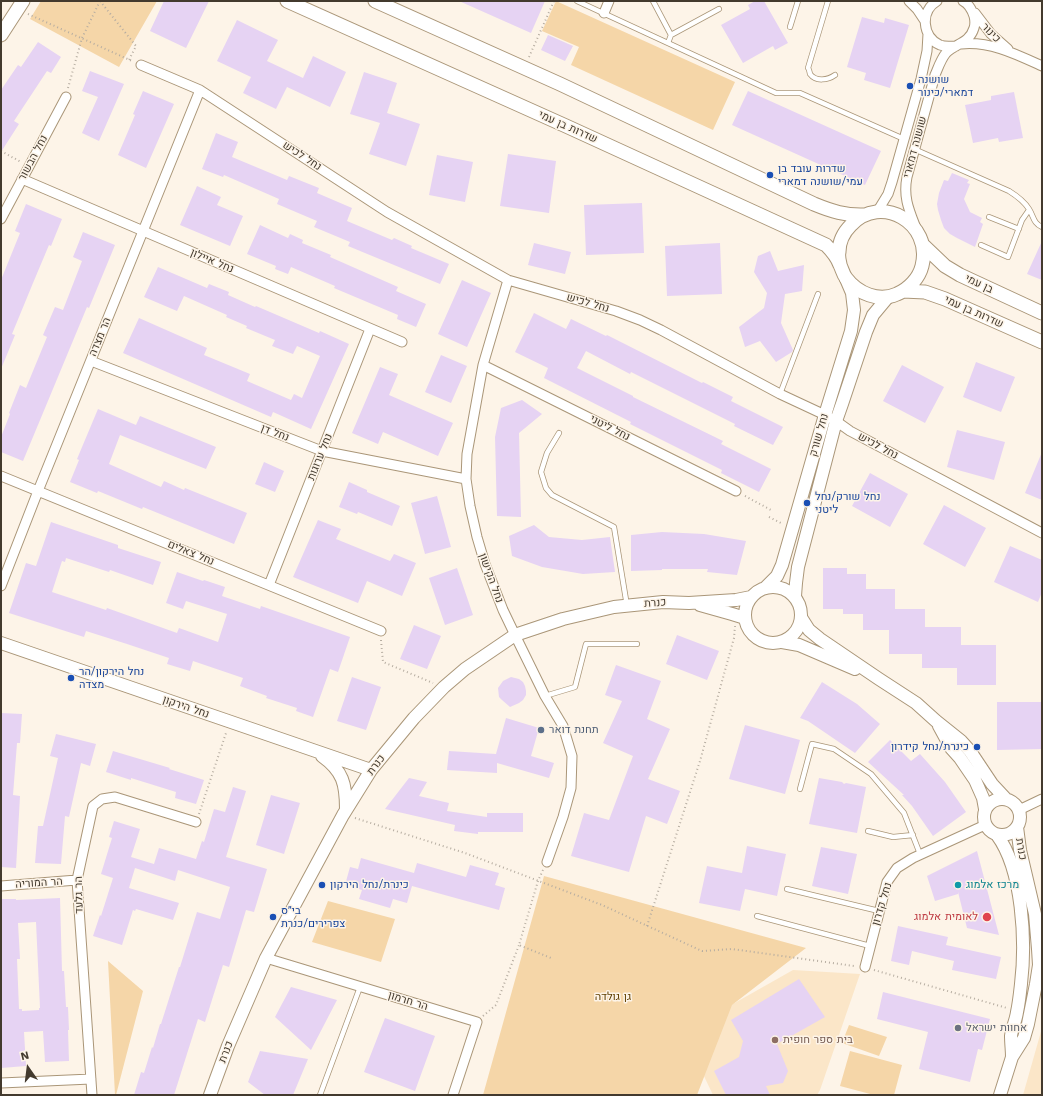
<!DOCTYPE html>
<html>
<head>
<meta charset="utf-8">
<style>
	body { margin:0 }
	#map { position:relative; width:1043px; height:1096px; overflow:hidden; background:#fdf4e8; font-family:"Work Sans",sans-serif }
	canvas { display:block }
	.frame { position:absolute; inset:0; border:2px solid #433a2e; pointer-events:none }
	.north { position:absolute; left:8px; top:1048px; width:40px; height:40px; -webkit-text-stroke:3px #fdf4e8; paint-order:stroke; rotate:346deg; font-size:11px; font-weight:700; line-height:16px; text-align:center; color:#433a2e }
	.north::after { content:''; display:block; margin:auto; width:14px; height:18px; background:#433a2e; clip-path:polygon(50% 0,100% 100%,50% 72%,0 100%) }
</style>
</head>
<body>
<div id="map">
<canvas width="1043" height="1096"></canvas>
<div class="frame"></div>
<div class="north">N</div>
</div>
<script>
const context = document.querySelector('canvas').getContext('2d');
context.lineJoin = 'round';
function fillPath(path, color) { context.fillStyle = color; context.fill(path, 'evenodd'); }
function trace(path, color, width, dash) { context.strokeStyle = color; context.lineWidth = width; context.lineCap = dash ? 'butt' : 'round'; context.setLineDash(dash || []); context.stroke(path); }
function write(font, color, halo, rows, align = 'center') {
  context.font = font + ' "Work Sans",Heebo,sans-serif'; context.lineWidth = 3; context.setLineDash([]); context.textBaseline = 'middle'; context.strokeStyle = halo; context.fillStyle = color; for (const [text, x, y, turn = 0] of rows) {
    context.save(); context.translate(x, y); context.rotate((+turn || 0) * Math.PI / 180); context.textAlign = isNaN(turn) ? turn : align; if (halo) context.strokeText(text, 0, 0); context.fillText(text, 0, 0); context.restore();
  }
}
fillPath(new Path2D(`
	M 793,970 L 860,974 L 820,1090 L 817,1095 L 713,1095 L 702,1072 L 724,1009 Z
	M 1042,1028 L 1042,1095 L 1023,1095 Z`), '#fbe6c8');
fillPath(new Path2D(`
	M 41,1 L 157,1 L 119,67 L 30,19 Z
	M 556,1 L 735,82 L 713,130 L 571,65 L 579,47 L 542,31 Z
	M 544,876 L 806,948 L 732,1005 L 697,1095 L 483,1095 Z
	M 328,901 L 395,919 L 381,962 L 312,942 Z
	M 108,961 L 143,991 L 116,1095 L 115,1095 Z
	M 849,1025 L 887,1037 L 879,1056 L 842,1043 Z
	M 850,1051 L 902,1065 L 894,1095 L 874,1095 L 840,1086 Z`), '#f5d6a8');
fillPath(new Path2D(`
	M 164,1 L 209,1 L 186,48 L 150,31 Z
	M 459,1 L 545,1 L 531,33 Z
	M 755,1 L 764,1 L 788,43 L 775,50 L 773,46 L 743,63 L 721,25 L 750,9 L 748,5 Z
	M 862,17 L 884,23 L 885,18 L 909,25 L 890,88 L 864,80 L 866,73 L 847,67 Z
	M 237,20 L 278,40 L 267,61 L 303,78 L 313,56 L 346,72 L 330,107 L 287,87 L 276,109 L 243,93 L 251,77 L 217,61 Z
	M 548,35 L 573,46 L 565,61 L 541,50 Z
	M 38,42 L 61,57 L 51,73 L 47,71 L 14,121 L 19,124 L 1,152 L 1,90 L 18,65 L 21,67 Z
	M 90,71 L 124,84 L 99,141 L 82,133 L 98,97 L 82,91 Z
	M 364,72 L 397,83 L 387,113 L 420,124 L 406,166 L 369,154 L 380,123 L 350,114 Z
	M 143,91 L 174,104 L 146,168 L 118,155 L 135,115 L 133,114 Z
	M 748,91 L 881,151 L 865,185 L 732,125 Z
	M 1014,92 L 1023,138 L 999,142 L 998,138 L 973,143 L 965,105 L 991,100 L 991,96 Z
	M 216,133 L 238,142 L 232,157 L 287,180 L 289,176 L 319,188 L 317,193 L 352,208 L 347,221 L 392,240 L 394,238 L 412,246 L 411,248 L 449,264 L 440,284 L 348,246 L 350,242 L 314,227 L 317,221 L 277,204 L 279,199 L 224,175 L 223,177 L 202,169 Z
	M 508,154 L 556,161 L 549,213 L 500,206 Z
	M 437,155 L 473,162 L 465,202 L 429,195 Z
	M 952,173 L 969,180 L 967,183 L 970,184 L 964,199 L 970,212 L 982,218 L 980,222 L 983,224 L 975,247 L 957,238 L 950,234 L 944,228 L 941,220 L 938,210 L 937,204 L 939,193 L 944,180 L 948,181 Z
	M 197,186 L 221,197 L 217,205 L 243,216 L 230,246 L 180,225 Z
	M 642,203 L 644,253 L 586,255 L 584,205 Z
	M 26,204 L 62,219 L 51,246 L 49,245 L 33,283 L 12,334 L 15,335 L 1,369 L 1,280 L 20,233 L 15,231 Z
	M 260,225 L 288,238 L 290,234 L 303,240 L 302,243 L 331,255 L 330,257 L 398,287 L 396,291 L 426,304 L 416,327 L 397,319 L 398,315 L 334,288 L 335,286 L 291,267 L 288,274 L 275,269 L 276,266 L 247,254 Z
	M 83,232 L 115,245 L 89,308 L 87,307 L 23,461 L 1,452 L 1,437 L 10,414 L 9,413 L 20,385 L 26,388 L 47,337 L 43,335 L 55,307 L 63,310 L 82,261 L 73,257 Z
	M 1042,241 L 1042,280 L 1027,274 Z
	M 534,243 L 571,252 L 565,274 L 528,265 Z
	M 720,243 L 722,294 L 667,296 L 665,246 Z
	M 770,251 L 778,271 L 804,265 L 802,291 L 785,294 L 781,323 L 793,350 L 792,352 L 776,362 L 760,341 L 745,347 L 739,327 L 764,308 L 767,293 L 754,272 L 758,256 Z
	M 158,267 L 207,288 L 209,284 L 229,292 L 228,295 L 255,307 L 256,306 L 319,333 L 320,331 L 349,344 L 311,429 L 273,412 L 271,417 L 123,353 L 139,318 L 207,348 L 204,355 L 250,374 L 247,381 L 291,400 L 294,394 L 302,398 L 320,356 L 297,346 L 293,354 L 272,346 L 275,340 L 246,328 L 247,326 L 226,317 L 227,315 L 184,296 L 177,311 L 144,297 Z
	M 462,280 L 491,293 L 467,347 L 438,334 Z
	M 534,313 L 566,329 L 571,319 L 606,336 L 607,335 L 702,383 L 703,382 L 733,397 L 731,401 L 783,427 L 773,445 L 734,426 L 735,424 L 631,372 L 630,374 L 586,351 L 577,368 L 633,396 L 633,397 L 723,441 L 721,444 L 771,469 L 759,492 L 721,473 L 722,470 L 630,424 L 631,422 L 544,378 L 548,368 L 515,352 Z
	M 441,355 L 467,366 L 451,403 L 425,392 Z
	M 976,362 L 1015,377 L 1001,412 L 963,397 Z
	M 902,365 L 944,387 L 925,423 L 883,401 Z
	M 380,367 L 398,374 L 389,395 L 453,423 L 438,456 L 383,432 L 378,444 L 352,433 Z
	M 522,400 L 542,414 L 519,433 L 521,517 L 497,516 L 495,437 L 501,408 Z
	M 98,409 L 136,425 L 140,416 L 216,447 L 206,469 L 120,435 L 109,464 L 161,487 L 164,481 L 184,490 L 185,488 L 247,513 L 234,544 L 143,507 L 142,509 L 98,491 L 97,493 L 70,482 L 79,460 L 77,459 Z
	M 957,430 L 1005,442 L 994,480 L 947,467 Z
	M 1042,452 L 1042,500 L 1025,493 Z
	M 264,462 L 284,471 L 275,492 L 255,484 Z
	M 870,473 L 908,494 L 890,527 L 852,506 Z
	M 349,482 L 367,490 L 367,492 L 400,506 L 392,526 L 358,512 L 357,514 L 339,507 Z
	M 437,496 L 451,547 L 425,554 L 411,503 Z
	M 944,505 L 986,528 L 965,567 L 923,544 Z
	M 318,520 L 341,529 L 336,539 L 390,561 L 394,554 L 416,563 L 402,596 L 367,581 L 358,603 L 293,577 Z
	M 51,522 L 118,545 L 118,548 L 161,562 L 153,585 L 110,570 L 109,572 L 66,558 L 65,562 L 62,561 L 52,592 L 106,610 L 107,608 L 177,633 L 179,628 L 218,642 L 227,614 L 186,601 L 183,609 L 166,603 L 177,572 L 203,581 L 204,580 L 225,587 L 222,596 L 260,609 L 261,606 L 350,637 L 338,672 L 330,669 L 313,717 L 296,711 L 297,708 L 266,698 L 267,696 L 240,686 L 243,678 L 193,661 L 190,671 L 167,664 L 169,658 L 127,644 L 86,631 L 84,637 L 9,613 L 26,563 L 36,566 Z
	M 534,525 L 549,537 L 582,540 L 610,537 L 615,572 L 583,574 L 542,567 L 512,556 L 509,536 Z
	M 662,532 L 704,534 L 746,541 L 737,575 L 707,572 L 708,569 L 662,569 L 662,570 L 631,571 L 631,535 Z
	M 1010,546 L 1042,560 L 1042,592 L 1038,602 L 994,582 Z
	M 457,568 L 473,615 L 445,625 L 429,578 Z
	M 823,568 L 847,568 L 847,574 L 866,574 L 866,589 L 895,589 L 895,609 L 925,609 L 925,627 L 961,627 L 961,645 L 996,645 L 996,685 L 957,685 L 957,668 L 922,668 L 922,654 L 889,654 L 889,630 L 863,630 L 863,614 L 843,614 L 843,609 L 823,609 Z
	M 414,625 L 441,636 L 427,669 L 400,659 Z
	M 677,635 L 719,651 L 707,680 L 666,664 Z
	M 616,665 L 661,681 L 647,719 L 670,729 L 648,779 L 680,791 L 667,824 L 646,816 L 629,872 L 571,856 L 584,813 L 609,820 L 633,756 L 603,743 L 622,701 L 605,695 Z
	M 352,677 L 381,687 L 366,730 L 337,721 Z
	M 511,677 L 519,679 L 523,682 L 525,686 L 526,691 L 526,695 L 523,700 L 519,703 L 510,707 L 502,700 L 499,697 L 498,688 L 503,681 Z
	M 822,682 L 857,704 L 880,724 L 855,753 L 808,721 L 800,718 Z
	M 997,702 L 1042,702 L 1042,749 L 997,750 Z
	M 1,713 L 22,714 L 20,743 L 17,743 L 13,795 L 20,796 L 16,868 L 1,867 Z
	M 506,718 L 539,728 L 531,756 L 554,763 L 549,778 L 497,763 L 497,773 L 447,770 L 449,751 L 496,754 Z
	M 745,725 L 800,740 L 785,794 L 729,779 Z
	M 56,734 L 96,744 L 90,766 L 81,763 L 69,817 L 65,816 L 61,864 L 35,863 L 38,826 L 43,826 L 58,758 L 50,756 Z
	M 890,740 L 911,761 L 920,754 L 945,782 L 966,812 L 933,836 L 912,806 L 902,795 L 904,795 L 868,762 Z
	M 113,751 L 170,768 L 169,769 L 204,780 L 196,804 L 175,798 L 176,792 L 131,778 L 131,780 L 106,772 Z
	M 409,778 L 427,782 L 419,796 L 449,803 L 447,811 L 487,817 L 487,813 L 523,813 L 523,832 L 478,832 L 478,834 L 454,831 L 455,825 L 385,809 Z
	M 819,778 L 842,782 L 844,784 L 846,783 L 866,787 L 857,833 L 809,824 Z
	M 233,787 L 246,791 L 226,857 L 267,869 L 254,912 L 246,910 L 229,967 L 223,965 L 205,1022 L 198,1019 L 174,1095 L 134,1095 L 141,1072 L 144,1073 L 152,1047 L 153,1048 L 160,1024 L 161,1024 L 179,967 L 180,967 L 197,912 L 220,919 L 230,887 L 178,870 L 175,881 L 135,868 L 129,888 L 179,903 L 173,920 L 136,909 L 135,911 L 133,910 L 122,945 L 93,936 L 100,915 L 101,916 L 113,878 L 101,874 L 112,838 L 109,837 L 114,821 L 140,829 L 131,857 L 154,864 L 159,848 L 196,859 L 202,841 L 204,842 L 214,809 L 225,812 Z
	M 271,795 L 300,803 L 284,854 L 256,845 Z
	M 747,846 L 786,854 L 777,896 L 745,889 L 740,911 L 699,903 L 707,866 L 742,873 Z
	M 821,847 L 857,854 L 848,894 L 812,886 Z
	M 977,851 L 999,935 L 967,928 L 958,892 L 958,894 L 935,901 L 927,876 Z
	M 361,858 L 414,873 L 417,863 L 466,877 L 470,865 L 499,873 L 495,885 L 505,888 L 499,910 L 412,886 L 407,903 L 393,899 L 390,908 L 359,899 L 362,890 L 345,885 L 350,867 L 358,869 Z
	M 60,898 L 62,971 L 64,971 L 66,1007 L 68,1007 L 69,1030 L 68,1030 L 69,1061 L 45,1062 L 43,1031 L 24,1032 L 26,1066 L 1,1068 L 1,899 L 16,899 L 16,900 ZM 36,922 L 40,1008 L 39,1008 L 39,1010 L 22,1011 L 22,1009 L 19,1009 L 17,959 L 20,959 L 18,923 Z
	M 898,926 L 948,937 L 946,945 L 1001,957 L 996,979 L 952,970 L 954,961 L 912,951 L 909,965 L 891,961 Z
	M 799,979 L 825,1017 L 777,1044 L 788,1071 L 783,1083 L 766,1086 L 770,1095 L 726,1095 L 714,1071 L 739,1057 L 743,1041 L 731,1020 Z
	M 291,987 L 337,1000 L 311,1050 L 275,1017 Z
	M 883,992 L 990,1019 L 982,1050 L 978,1049 L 970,1082 L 919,1069 L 928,1032 L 877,1019 Z
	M 385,1018 L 435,1036 L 415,1091 L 364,1072 Z
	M 260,1051 L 308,1059 L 293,1095 L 265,1095 L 248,1082 Z`), '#e6d3f3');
const service = new Path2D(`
	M 577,1 L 776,93 L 800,93 L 904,139
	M 653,1 L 671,35 L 668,43
	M 828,1 L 808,68 C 809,69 810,74 810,74 C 816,82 828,80 835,75
	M 790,27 L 798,1
	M 671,35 L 719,9
	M 914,149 L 1009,191 C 1017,196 1024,201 1029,209 C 1034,217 1033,223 1042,227
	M 989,217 L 1019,229
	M 981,245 L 1008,257 L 1022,220 L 1029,210
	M 780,394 L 818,294
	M 559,433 L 547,453 L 541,472 L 546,488 L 552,495 L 614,527 L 627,606
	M 545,696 L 575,687 L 586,644 L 637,644
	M 800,789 L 812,744 L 834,749 L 871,774 L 904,813 L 920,854
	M 868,831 L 893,837 L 913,835
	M 787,889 L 879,911
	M 757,916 L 870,946
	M 320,1095 L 360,987`);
const minor = new Path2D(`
	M 909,1 L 917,9 L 925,21
	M 937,1 C 920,11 922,37 940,45 C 945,47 950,46 956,46
	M 604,13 L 609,1
	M 975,13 L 991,34 L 1008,49
	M 961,44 C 990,41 1016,54 1042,66
	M 141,65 L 200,90 L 387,212 L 508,280 L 616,311 L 640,320 L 661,330 L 780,394 L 825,415 L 836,421 L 850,431 L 1042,533
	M 22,179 L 402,342
	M 877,212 L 888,194 L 892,182 L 921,79 L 927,51 L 928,34
	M 1,219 L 66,97
	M 916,228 C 909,210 903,197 907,177 L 935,75 C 938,68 941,59 946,53 C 956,43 969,44 974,28 C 975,25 975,20 974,16 C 972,10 969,4 963,1
	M 508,280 L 483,365 L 467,454 L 466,479 L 470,506 L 477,537 L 485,564 L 503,610 L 515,635 L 545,696 L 563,726 L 572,756 L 571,788 L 563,817 L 547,862
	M 91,361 L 322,451 L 466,479
	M 483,365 L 736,491
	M 1,476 L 381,631
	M 269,585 L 370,329
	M 1,586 L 38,491 L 200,90
	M 1019,810 L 1042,799
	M 1,886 L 77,880
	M 266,958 L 477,1022 L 453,1095
	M 865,967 L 887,882 L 897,868 L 913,858 L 985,825
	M 1,1083 L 91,1079
	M 92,1095 L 77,880 L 93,806 L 102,799 L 115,797 L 196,822`);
const tertiary = new Path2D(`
	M745 615a28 28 0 1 1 56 0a28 28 0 1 1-56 0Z
	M 765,588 L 777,576 L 782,565 L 825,415 L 851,331 L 854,310 L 852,293 L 846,279
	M 795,596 L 796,583 L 798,567 L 836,421 L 842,404 L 866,332 L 873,315 L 888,297
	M 700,605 L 732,614 L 745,618
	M 802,619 L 809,630 L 820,639 L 879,679 L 916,703 L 936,721 L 961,741 L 970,751 L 992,784 L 1006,799
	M 782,642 L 799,645 L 855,669
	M 1,643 L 371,770
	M 939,726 L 951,748 L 960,758 L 975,780 L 983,798 L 985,809
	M 322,756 C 343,771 346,784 346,809
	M984 817a18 18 0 1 1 36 0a18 18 0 1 1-36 0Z
	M 997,835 C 1023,870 1026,942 1021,984 C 1020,993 1019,1003 1017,1012 C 1016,1020 1012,1028 1011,1036 C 1011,1043 1012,1050 1012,1057
	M 210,1095 L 228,1046 L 266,958 L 343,815 L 371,770 L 414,718 L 444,687 L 465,669 L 515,635 L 563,619 L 614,607 L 663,602 L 689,603 L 736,600 L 751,597
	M 1000,1095 L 1012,1057 L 1024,1038 L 1028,1024 L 1036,984 L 1039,965 L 1038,949 L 1035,914 L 1020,850 L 1017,827`);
const secondary = new Path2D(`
	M 287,1 L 566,126 L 826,245 C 832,251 837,257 840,265 C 842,269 843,274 846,278 C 858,294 879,302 897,294 C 909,289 919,278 922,266 C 933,223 881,193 851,225 C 844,232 839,242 839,252 C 838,256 839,260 840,264
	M 375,1 L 560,84 L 814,204 C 831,211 846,216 865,215
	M 1,35 L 23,1
	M 923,245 L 945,266 L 960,275 L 1042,313
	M 903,291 L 925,292 L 945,299 L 1042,342`);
trace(service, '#aa9678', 6);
trace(minor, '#aa9678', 11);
trace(tertiary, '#aa9678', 14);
trace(secondary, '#aa9678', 15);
trace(new Path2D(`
	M 100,1 L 136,46 L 129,60
	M 28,14 L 132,61
	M 529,57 L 554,1
	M 68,88 L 82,38 L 100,1
	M 1,151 L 21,162
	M 745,496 L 771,510
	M 769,517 L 783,524
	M 381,640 L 383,662 L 433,683
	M 199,814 L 226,733
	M 355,818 L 465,853 L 602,905 L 702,951 L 732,949 L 854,966
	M 543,870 L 538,881 L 519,945 L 551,958
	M 647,926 L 700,761 L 734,638 L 735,626
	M 874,970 L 1007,1008
	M 483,1016 L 496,1005 L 519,945`), '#b6ada1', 2, [1, 3]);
trace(service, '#fff', 4.5);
trace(minor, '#fff', 9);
trace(tertiary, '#fff', 12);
trace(secondary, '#fff', 13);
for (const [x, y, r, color] of [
	[910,86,4,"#1a4fb4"],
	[770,175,4,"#1a4fb4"],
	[807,503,4,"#1a4fb4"],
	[71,678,4,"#1a4fb4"],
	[541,730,4,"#5c6f8a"],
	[977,747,4,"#1a4fb4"],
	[322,885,4,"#1a4fb4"],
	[958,885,4,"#0f9aa8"],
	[273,917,4,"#1a4fb4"],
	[987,917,5,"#e0444e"],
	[958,1028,4,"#6b7280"],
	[775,1040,4,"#8d6e63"]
]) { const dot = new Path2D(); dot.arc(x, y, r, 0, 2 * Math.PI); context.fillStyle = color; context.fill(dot); trace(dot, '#fdf4e8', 1.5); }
write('11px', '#433a2e', '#fdf4e8', [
	["כינור",991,33,46],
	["שדרות בן עמי",568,127,24],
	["שושנה דמארי",915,147,-75],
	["נחל לכיש",302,156,33],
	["נחל הבשור",33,158,-62],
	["נחל איילון",212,261,23],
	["בן עמי",979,284,25],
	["נחל לכיש",588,303,16],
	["שדרות בן עמי",974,312,24],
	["הר מצדה",100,337,-68],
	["נחל ליטני",610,428,27],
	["נחל דן",275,433,21],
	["נחל שורק",819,435,-74],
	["נחל לכיש",878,446,28],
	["נחל ערוגות",320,457,-68],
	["נחל צאלים",191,553,22],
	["נחל הקישון",491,578,70],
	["כנרת",655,603,-4],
	["נחל הירקון",186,707,19],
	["כנרת",376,765,-53],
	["כנרת",1021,849,80],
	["הר המוריה",39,883,-4],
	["הר גלעד",79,895,-91],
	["נחל קדרון",882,904,-73],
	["הר חרמון",408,1001,17],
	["כנרת",226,1052,-69]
]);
write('11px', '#164399', '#fdf4e8', [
	["שושנה",918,80],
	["דמארי/כינור",918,93],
	["שדרות עובד בן",778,169],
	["עמי/שושנה דמארי",778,182],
	["נחל שורק/נחל",815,497],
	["ליטני",815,510],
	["נחל הירקון/הר",79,672],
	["מצדה",79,685],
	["כינרת/נחל קידרון",969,747,"right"],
	["כינרת/נחל הירקון",330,885],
	["בי״ס",281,911],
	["צפרירים/כנרת",281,924]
], 'left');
write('11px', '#4e5e75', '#fdf4e8', [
	["תחנת דואר",549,730]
], 'left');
write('11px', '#0d838f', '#fdf4e8', [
	["מרכז אלמוג",966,885]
], 'left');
write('11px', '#be3a42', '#fdf4e8', [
	["לאומית אלמוג",978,917]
], 'right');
write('11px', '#5f3f00', '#fdf4e8', [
	["גן גולדה",613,997]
]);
write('11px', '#5b616d', '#fdf4e8', [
	["אחוות ישראל",966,1028]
], 'left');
write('11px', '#785e54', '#fdf4e8', [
	["בית ספר חופית",783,1040]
], 'left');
</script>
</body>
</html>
